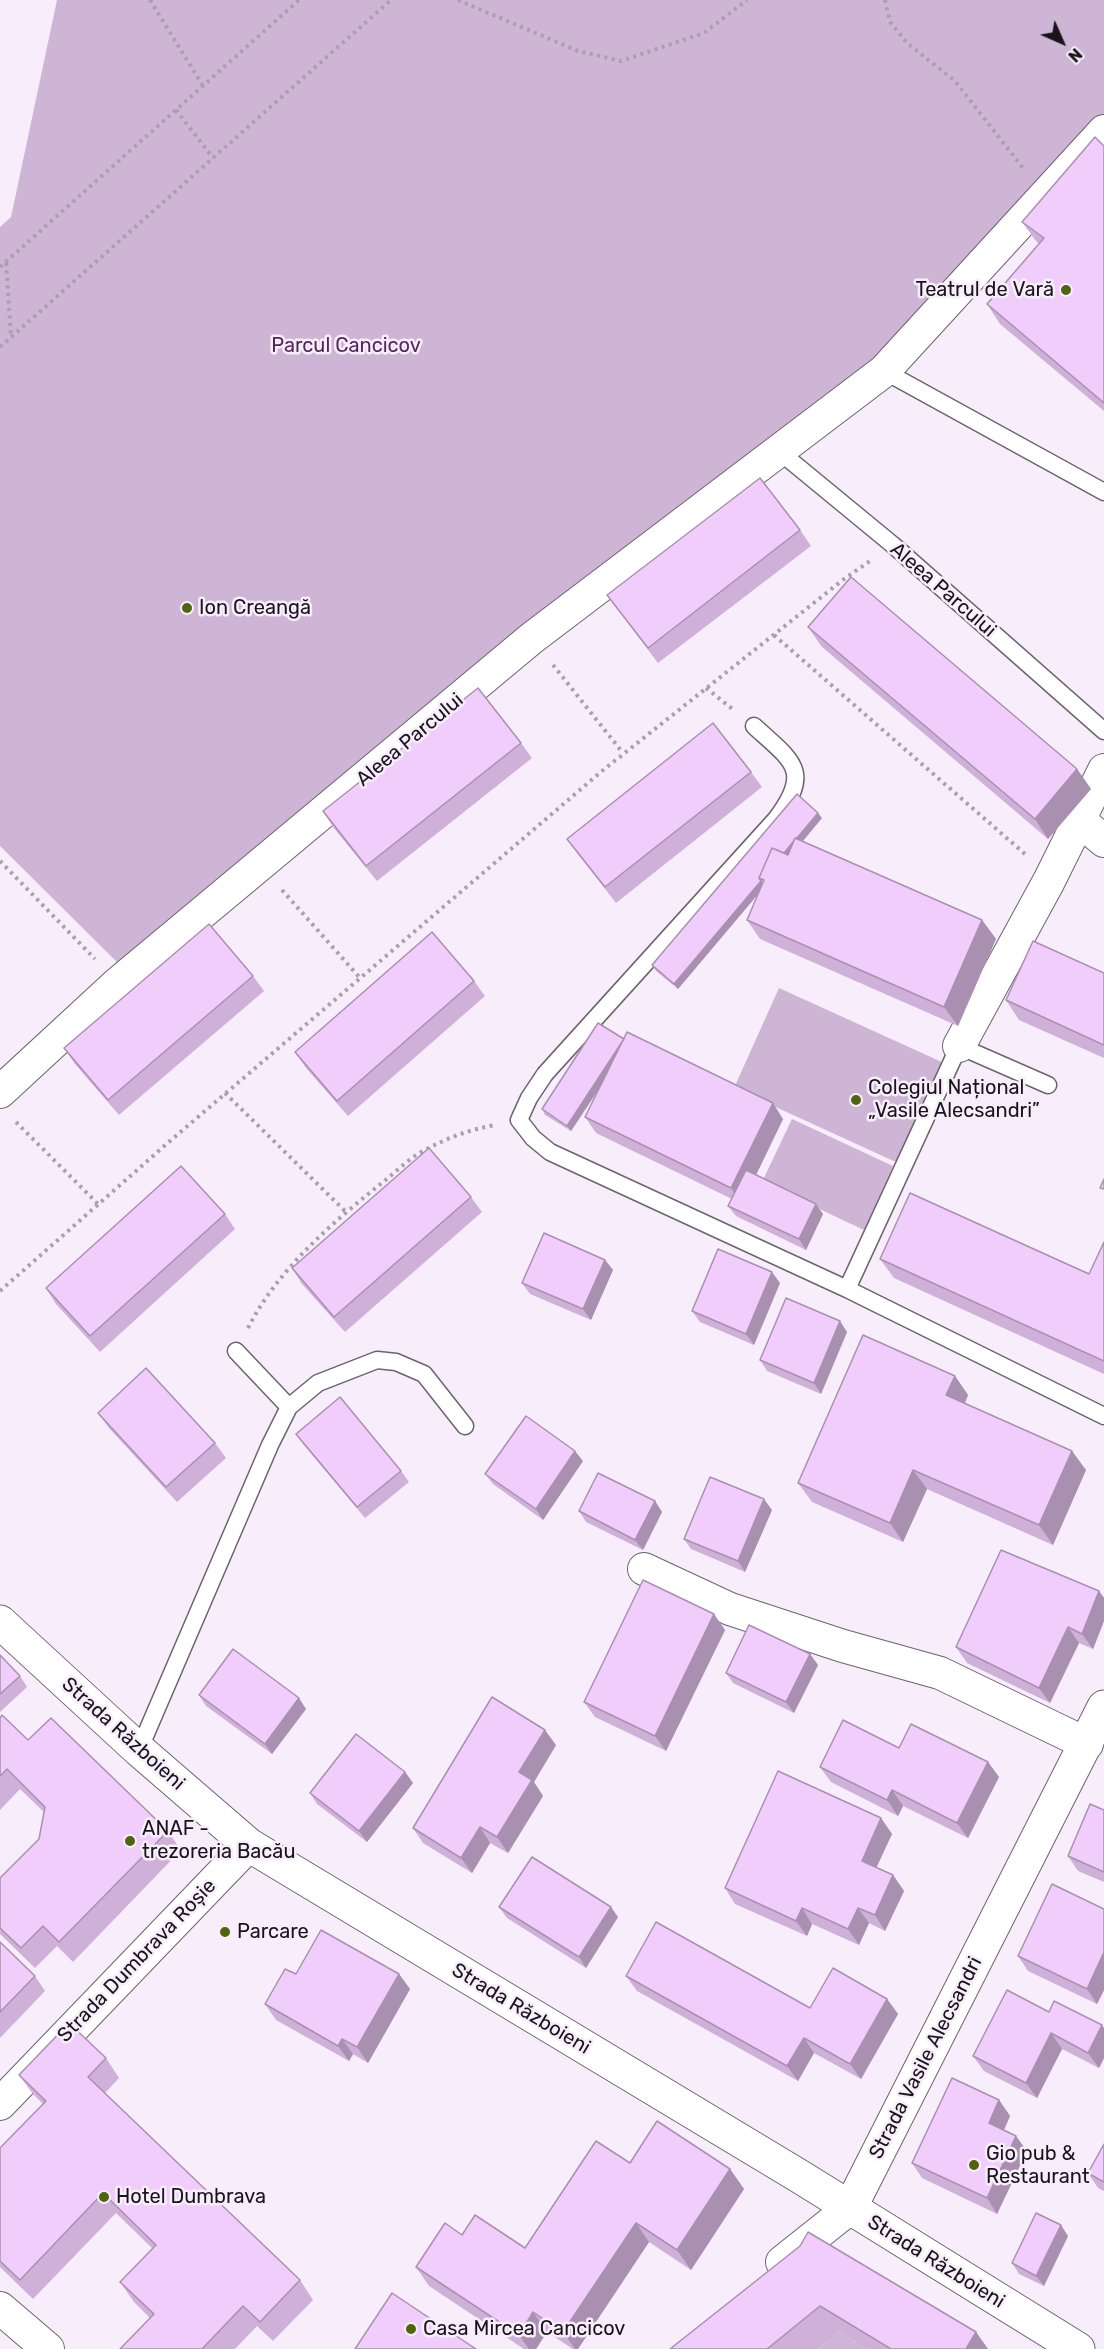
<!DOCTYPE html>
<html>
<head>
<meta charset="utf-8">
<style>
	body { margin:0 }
	#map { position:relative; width:1104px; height:2349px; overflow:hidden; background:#f8edfb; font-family:Rubik,sans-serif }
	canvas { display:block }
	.north { position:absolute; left:1032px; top:12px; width:60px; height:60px; -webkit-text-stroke:4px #f8edfb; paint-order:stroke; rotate:135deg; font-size:16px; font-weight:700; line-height:24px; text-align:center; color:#181419 }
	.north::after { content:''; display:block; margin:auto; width:21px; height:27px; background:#181419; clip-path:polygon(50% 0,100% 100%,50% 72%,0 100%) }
</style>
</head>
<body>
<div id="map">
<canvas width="1104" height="2349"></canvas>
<div class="north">N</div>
</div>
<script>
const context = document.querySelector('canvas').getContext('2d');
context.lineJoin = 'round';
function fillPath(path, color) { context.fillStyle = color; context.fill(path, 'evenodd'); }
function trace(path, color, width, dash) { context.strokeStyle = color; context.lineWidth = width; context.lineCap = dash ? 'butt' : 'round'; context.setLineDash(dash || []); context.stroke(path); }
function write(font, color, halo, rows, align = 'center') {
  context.font = font + ' Rubik,sans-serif'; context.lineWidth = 5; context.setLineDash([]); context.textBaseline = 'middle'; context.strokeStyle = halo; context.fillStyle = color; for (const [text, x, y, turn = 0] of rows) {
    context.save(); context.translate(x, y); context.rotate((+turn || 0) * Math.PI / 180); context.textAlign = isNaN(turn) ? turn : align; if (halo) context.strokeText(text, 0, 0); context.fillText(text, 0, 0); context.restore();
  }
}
fillPath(new Path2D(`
	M 57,0 L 1104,0 L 1104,131 L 884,371 L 130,975 L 0,846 L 0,227 L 11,217 Z
	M 779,988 L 944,1063 L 898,1163 L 734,1088 Z
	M 792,1119 L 893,1166 L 864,1230 L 762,1182 Z
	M 839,2332 L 866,2349 L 818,2349 Z`), '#ceb5d5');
const lane = new Path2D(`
	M 884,371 L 1104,492
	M 780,452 L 893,545 L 1104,731
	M 754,726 C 792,761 813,770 776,819 L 545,1074 L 529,1098 L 519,1120 L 533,1138 L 550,1152 L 847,1289 L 1104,1416
	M 847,1289 L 959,1046 L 1048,1085
	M 289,1407 L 318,1383 L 377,1360 L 396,1362 L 424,1374 L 465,1426
	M 139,1750 L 270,1445 L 289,1407 L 236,1351`);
const street = new Path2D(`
	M 1079,820 L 1104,841
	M 959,1046 L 1049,881 L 1104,770
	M 0,1092 L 118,983 L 532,638 L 884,371 L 1104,131
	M 644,1569 L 730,1609 L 843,1646 L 940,1673 L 1087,1744
	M 0,2104 L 249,1845
	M 782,2262 L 850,2208
	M 0,2308 L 48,2349`);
const secondary = new Path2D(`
	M 0,1622 L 139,1750 L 249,1845 L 799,2176 L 1078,2349
	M 850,2208 L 1104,1707`);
trace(lane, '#6d636f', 19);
trace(street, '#6d636f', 34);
trace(secondary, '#6d636f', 35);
trace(new Path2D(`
	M 150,0 L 203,86
	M 458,0 L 578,51 L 621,61 L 704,33 L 747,0
	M 885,0 L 890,22 L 907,43 L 955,81 L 1023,168
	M 176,110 L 213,158
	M 6,263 L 11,336
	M 0,267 L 299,0
	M 0,347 L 391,0
	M 774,635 L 1025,854
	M 553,665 L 623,753
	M 706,688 L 735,711
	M 0,861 L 95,959
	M 282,890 L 360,978
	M 225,1093 L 346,1212
	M 16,1122 L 98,1204
	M 0,1291 L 170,1141 L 602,771 L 844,579 L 870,561
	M 248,1328 C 278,1269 332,1223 383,1182 C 396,1172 408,1159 423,1151 C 447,1138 468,1130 495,1125`), '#a9a0ab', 4, [3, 4.5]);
trace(lane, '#fff', 16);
trace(street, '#fff', 32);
trace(secondary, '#fff', 33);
fillPath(new Path2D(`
	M 1104,146 L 1104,411 L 1000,324 L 987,304 L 1039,244 L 1036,241 L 1022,222 Z
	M 800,530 L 811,546 L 658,663 L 607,595 Z
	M 808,627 L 1077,769 L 1091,789 L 1048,839 L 822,647 Z
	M 521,743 L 532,758 L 377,881 L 333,827 L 323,811 Z
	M 751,772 L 762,787 L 616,903 L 578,854 L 567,839 Z
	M 822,818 L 803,841 L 982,920 L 996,939 L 958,1026 L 760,939 L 747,920 L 758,894 L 678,989 L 656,971 L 652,965 Z
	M 1104,973 L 1104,1058 L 1019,1020 L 1006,1000 Z
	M 253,976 L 264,991 L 119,1115 L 75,1064 L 64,1048 Z
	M 474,981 L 485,996 L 348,1116 L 306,1068 L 295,1052 Z
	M 624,1039 L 783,1119 L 756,1175 L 823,1214 L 806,1250 L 736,1216 L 728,1206 L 732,1199 L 596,1133 L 585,1117 L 601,1086 L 571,1131 L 545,1115 L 542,1109 Z
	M 471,1197 L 482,1212 L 345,1332 L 302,1284 L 292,1268 Z
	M 225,1214 L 235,1229 L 100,1352 L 56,1304 L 46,1288 Z
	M 1104,1242 L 1104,1374 L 894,1278 L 880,1259 L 1089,1274 Z
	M 605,1260 L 613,1270 L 591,1320 L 530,1294 L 522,1283 Z
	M 780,1283 L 754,1345 L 700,1322 L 692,1311 Z
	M 847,1332 L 821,1394 L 767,1371 L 760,1360 Z
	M 955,1376 L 968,1395 L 965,1403 L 1086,1470 L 1053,1545 L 927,1489 L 903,1542 L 812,1502 L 798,1483 Z
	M 98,1413 L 215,1443 L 226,1458 L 177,1502 L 109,1428 Z
	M 296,1434 L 401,1471 L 409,1482 L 365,1518 L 303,1444 Z
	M 583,1461 L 543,1520 L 493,1484 L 485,1474 Z
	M 655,1501 L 662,1512 L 643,1550 L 586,1522 L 579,1511 Z
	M 772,1510 L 745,1572 L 691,1549 L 684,1539 Z
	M 1099,1591 L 1104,1598 L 1104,1621 L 1093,1649 L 1079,1643 L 1050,1703 L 967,1663 L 956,1647 Z
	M 725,1630 L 666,1751 L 595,1717 L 584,1702 Z
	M 810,1654 L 818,1665 L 794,1713 L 733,1683 L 726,1673 Z
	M 0,1655 L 20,1676 L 27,1687 L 0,1712 Z
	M 199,1695 L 306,1709 L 272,1754 L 206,1706 Z
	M 0,1718 L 28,1740 L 168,1831 L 181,1850 L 73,1962 L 57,1946 L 35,1968 L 0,1934 L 0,1878 L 39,1839 L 44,1812 L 20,1789 L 0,1810 Z
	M 556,1745 L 534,1782 L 543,1796 L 508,1853 L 490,1843 L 472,1873 L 423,1843 L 413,1828 Z
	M 899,1748 L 988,1762 L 999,1777 L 968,1838 L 903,1806 L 898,1816 L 831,1782 L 820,1767 Z
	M 405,1772 L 413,1783 L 367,1842 L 317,1804 L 310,1793 Z
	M 1104,1810 L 1104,1882 L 1078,1871 L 1068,1856 Z
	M 881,1818 L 892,1834 L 876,1868 L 893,1875 L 904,1891 L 885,1931 L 869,1923 L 859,1945 L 812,1924 L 807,1936 L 735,1904 L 725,1888 Z
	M 499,1907 L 618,1917 L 586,1968 L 507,1918 Z
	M 1104,1909 L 1104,1990 L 1097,2004 L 1028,1971 L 1018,1956 Z
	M 0,1942 L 35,1976 L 45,1991 L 0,2038 Z
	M 296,1974 L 399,1974 L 410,1989 L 368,2063 L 353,2054 L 349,2061 L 276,2020 L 265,2004 Z
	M 626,1976 L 810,2008 L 887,1999 L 898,2014 L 861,2079 L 814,2053 L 798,2081 L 637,1991 Z
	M 1049,2012 L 1104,2028 L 1104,2058 L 1099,2068 L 1062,2049 L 1037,2098 L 984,2071 L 973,2056 Z
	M 106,2058 L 119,2078 L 105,2093 L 300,2280 L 313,2300 L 273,2341 L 257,2326 L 235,2349 L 120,2349 L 150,2318 L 134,2302 L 120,2282 L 153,2249 L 116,2213 L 33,2299 L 0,2267 L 0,2148 L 43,2104 L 33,2094 L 19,2075 Z
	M 999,2100 L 1010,2116 L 1004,2130 L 1027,2151 L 997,2214 L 922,2178 L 912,2163 Z
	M 1104,2144 L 1104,2191 L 1098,2188 L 1088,2173 Z
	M 630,2163 L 730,2169 L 744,2189 L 691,2270 L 649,2242 L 578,2349 L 573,2349 L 547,2332 L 536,2349 L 524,2349 L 429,2286 L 416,2267 L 462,2235 L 525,2248 Z
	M 1068,2236 L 1044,2286 L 1019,2274 L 1012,2263 Z
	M 800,2246 L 976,2332 L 988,2349 L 866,2349 L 839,2332 L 818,2349 L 670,2349 Z`), '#cfb0d8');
fillPath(new Path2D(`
	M 1077,769 L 1091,789 L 1048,839 L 1035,819 Z
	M 818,813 L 822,818 L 767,884 L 764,880 L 762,879 Z
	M 761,881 L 765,886 L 678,989 L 674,984 Z
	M 982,920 L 996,939 L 958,1026 L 944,1007 Z
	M 624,1040 L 628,1045 L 571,1131 L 567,1126 Z
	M 773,1103 L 783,1119 L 742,1204 L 731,1188 Z
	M 816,1204 L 823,1214 L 806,1250 L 799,1239 Z
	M 605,1260 L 613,1270 L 591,1320 L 583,1309 Z
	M 772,1272 L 780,1283 L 754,1345 L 746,1334 Z
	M 840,1321 L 847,1332 L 821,1394 L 814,1383 Z
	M 955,1376 L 968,1395 L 960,1415 L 946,1395 Z
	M 575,1451 L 583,1461 L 543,1520 L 536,1509 Z
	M 1072,1451 L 1086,1470 L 1053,1545 L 1039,1525 Z
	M 913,1470 L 927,1489 L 903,1542 L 890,1523 Z
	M 764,1499 L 772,1510 L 745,1572 L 738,1561 Z
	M 655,1501 L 662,1512 L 643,1550 L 635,1540 Z
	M 1099,1591 L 1104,1598 L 1104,1621 L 1093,1649 L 1082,1634 Z
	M 714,1614 L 725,1630 L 666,1751 L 655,1736 Z
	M 1068,1627 L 1079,1643 L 1050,1703 L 1039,1688 Z
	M 810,1654 L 818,1665 L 794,1713 L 786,1702 Z
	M 299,1698 L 306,1709 L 272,1754 L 265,1744 Z
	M 545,1730 L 556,1745 L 534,1782 L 543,1796 L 508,1853 L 497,1837 L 519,1772 Z
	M 988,1762 L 999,1777 L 968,1838 L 957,1823 Z
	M 405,1772 L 413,1783 L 367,1842 L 359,1831 Z
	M 892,1790 L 903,1806 L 898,1816 L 887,1800 Z
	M 881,1818 L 892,1834 L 872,1877 L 862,1861 Z
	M 480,1827 L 490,1843 L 472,1873 L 461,1858 Z
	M 893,1875 L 904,1891 L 885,1931 L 875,1915 Z
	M 611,1907 L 618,1917 L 586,1968 L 579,1957 Z
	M 802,1908 L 812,1924 L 807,1936 L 796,1921 Z
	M 858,1908 L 869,1923 L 859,1945 L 848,1929 Z
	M 1104,1952 L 1104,1990 L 1097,2004 L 1087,1989 Z
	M 399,1974 L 410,1989 L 368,2063 L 357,2047 Z
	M 887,1999 L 898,2014 L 861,2079 L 850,2064 Z
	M 1102,2025 L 1104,2028 L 1104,2058 L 1099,2068 L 1088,2053 Z
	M 1051,2033 L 1062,2049 L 1037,2098 L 1026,2083 Z
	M 804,2038 L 814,2053 L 798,2081 L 787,2066 Z
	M 342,2039 L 353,2054 L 349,2061 L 338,2046 Z
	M 999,2100 L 1010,2116 L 1000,2139 L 989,2123 Z
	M 1016,2136 L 1027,2151 L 997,2214 L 987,2198 Z
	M 730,2169 L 744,2189 L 691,2270 L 677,2250 Z
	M 636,2223 L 649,2242 L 578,2349 L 575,2349 L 563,2332 Z
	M 1061,2225 L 1068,2236 L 1044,2286 L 1036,2276 Z
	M 533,2312 L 547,2332 L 536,2349 L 529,2349 L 519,2335 Z
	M 976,2332 L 988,2349 L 966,2349 Z`), '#a990b0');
const building = new Path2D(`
	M 1095,137 L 1104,146 L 1104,403 L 987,304 L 1044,238 L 1022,222 Z
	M 760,478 L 800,530 L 648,648 L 607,595 Z
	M 851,577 L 1077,769 L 1035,819 L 808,627 Z
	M 478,688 L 521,743 L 366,866 L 323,811 Z
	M 713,723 L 751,772 L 605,887 L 567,839 Z
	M 797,794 L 818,813 L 797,838 L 795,838 L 793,842 L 784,853 L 772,848 L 759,878 L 761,881 L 674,984 L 652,965 Z
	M 795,838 L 982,920 L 944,1007 L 747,920 L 764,880 L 759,878 L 772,848 L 788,855 Z
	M 209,924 L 253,976 L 108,1100 L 64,1048 Z
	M 432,932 L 474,981 L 337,1101 L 295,1052 Z
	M 1033,941 L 1104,973 L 1104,1045 L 1006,1000 Z
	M 598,1023 L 624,1039 L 567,1126 L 542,1109 Z
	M 627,1032 L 773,1103 L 731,1188 L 585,1117 Z
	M 429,1148 L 471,1197 L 334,1317 L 292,1268 Z
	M 181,1166 L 225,1214 L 90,1336 L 46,1288 Z
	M 746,1170 L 816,1204 L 799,1239 L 728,1206 Z
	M 1104,1179 L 1104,1189 L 1100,1188 Z
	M 910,1193 L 1089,1274 L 1104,1242 L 1104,1361 L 880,1259 Z
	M 544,1233 L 605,1260 L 583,1309 L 522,1283 Z
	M 718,1249 L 772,1272 L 746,1334 L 692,1311 Z
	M 786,1298 L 840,1321 L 814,1383 L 760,1360 Z
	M 863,1335 L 955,1376 L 946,1395 L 1072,1451 L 1039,1525 L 913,1470 L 890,1523 L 798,1483 Z
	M 146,1368 L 215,1443 L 166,1487 L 98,1413 Z
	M 340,1397 L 401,1471 L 357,1507 L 296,1434 Z
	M 526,1416 L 575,1451 L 536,1509 L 485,1474 Z
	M 598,1473 L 655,1501 L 635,1540 L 579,1511 Z
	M 710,1477 L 764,1499 L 738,1561 L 684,1539 Z
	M 1001,1550 L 1099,1591 L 1082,1634 L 1068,1627 L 1039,1688 L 956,1647 Z
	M 643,1580 L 714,1614 L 655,1736 L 584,1702 Z
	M 749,1625 L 810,1654 L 786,1702 L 726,1673 Z
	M 233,1649 L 299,1698 L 265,1744 L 199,1695 Z
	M 0,1655 L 20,1676 L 0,1694 Z
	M 492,1697 L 545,1730 L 519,1772 L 532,1780 L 497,1837 L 480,1827 L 461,1858 L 413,1828 Z
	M 2,1715 L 28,1740 L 51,1718 L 168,1831 L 59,1942 L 43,1926 L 21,1948 L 0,1928 L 0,1878 L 39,1839 L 45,1807 L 7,1769 L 0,1776 L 0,1718 Z
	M 843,1720 L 899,1748 L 911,1724 L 988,1762 L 957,1823 L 892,1790 L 887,1800 L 820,1767 Z
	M 356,1734 L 405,1772 L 359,1831 L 310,1793 Z
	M 778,1771 L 881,1818 L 862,1861 L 893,1875 L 875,1915 L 858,1908 L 848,1929 L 802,1908 L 796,1921 L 725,1888 Z
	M 1090,1804 L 1104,1810 L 1104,1872 L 1068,1856 Z
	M 532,1857 L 611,1907 L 579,1957 L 499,1907 Z
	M 1052,1884 L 1104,1909 L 1104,1952 L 1087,1989 L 1018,1956 Z
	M 656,1922 L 810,2008 L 833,1968 L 887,1999 L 850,2064 L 804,2038 L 787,2066 L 626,1976 Z
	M 321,1930 L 399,1974 L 357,2047 L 342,2039 L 338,2046 L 265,2004 L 285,1969 L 296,1974 Z
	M 0,1942 L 35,1976 L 0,2012 Z
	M 1007,1990 L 1049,2012 L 1054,2001 L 1102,2025 L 1088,2053 L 1051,2033 L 1026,2083 L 973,2056 Z
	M 69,2023 L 106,2058 L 88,2077 L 300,2280 L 260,2322 L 243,2306 L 202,2349 L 120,2349 L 154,2314 L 120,2282 L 156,2245 L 103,2193 L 20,2280 L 0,2261 L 0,2148 L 46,2101 L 19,2075 Z
	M 952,2078 L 999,2100 L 989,2123 L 1016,2136 L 987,2198 L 912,2163 Z
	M 657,2121 L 730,2169 L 677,2250 L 636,2223 L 563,2332 L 533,2312 L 519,2335 L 416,2267 L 445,2223 L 462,2235 L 475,2215 L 525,2248 L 596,2141 L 630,2163 Z
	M 1104,2144 L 1104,2182 L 1088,2173 Z
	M 1036,2213 L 1061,2225 L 1036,2276 L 1012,2263 Z
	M 808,2232 L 976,2332 L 966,2349 L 891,2349 L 820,2306 L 767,2349 L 670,2349 L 800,2246 Z
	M 392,2293 L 476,2349 L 355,2349 Z`);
fillPath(building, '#f1cdfb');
trace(building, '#a990b0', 1.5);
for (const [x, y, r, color] of [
	[1066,290,6,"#50630d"],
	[187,608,6,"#50630d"],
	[856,1100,6,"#50630d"],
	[130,1841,6,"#50630d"],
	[225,1932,6,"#50630d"],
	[974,2165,6,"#50630d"],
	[104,2197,6,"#50630d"],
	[411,2329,6,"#50630d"]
]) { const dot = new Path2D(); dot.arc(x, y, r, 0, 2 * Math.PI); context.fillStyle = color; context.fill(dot); trace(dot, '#f8edfb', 2); }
write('20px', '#181419', '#f8edfb', [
	["Teatrul de Vară",1054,290,"right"],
	["Ion Creangă",199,608],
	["Colegiul Național",868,1088],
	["„Vasile Alecsandri”",868,1111],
	["ANAF -",142,1829],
	["trezoreria Bacău",142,1852],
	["Parcare",237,1932],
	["Gio pub &",986,2154],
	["Restaurant",986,2177],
	["Hotel Dumbrava",116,2197],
	["Casa Mircea Cancicov",423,2329]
], 'left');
write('20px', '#53275e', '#f8edfb', [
	["Parcul Cancicov",346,346]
]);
write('20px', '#181419', '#f8edfb', [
	["Aleea Parcului",943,590,41],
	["Aleea Parcului",410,740,-40],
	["Strada Războieni",123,1734,42],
	["Strada Dumbrava Roșie",137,1961,-46],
	["Strada Războieni",521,2009,31],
	["Strada Vasile Alecsandri",926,2058,-63],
	["Strada Războieni",936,2262,32]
]);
</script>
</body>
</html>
